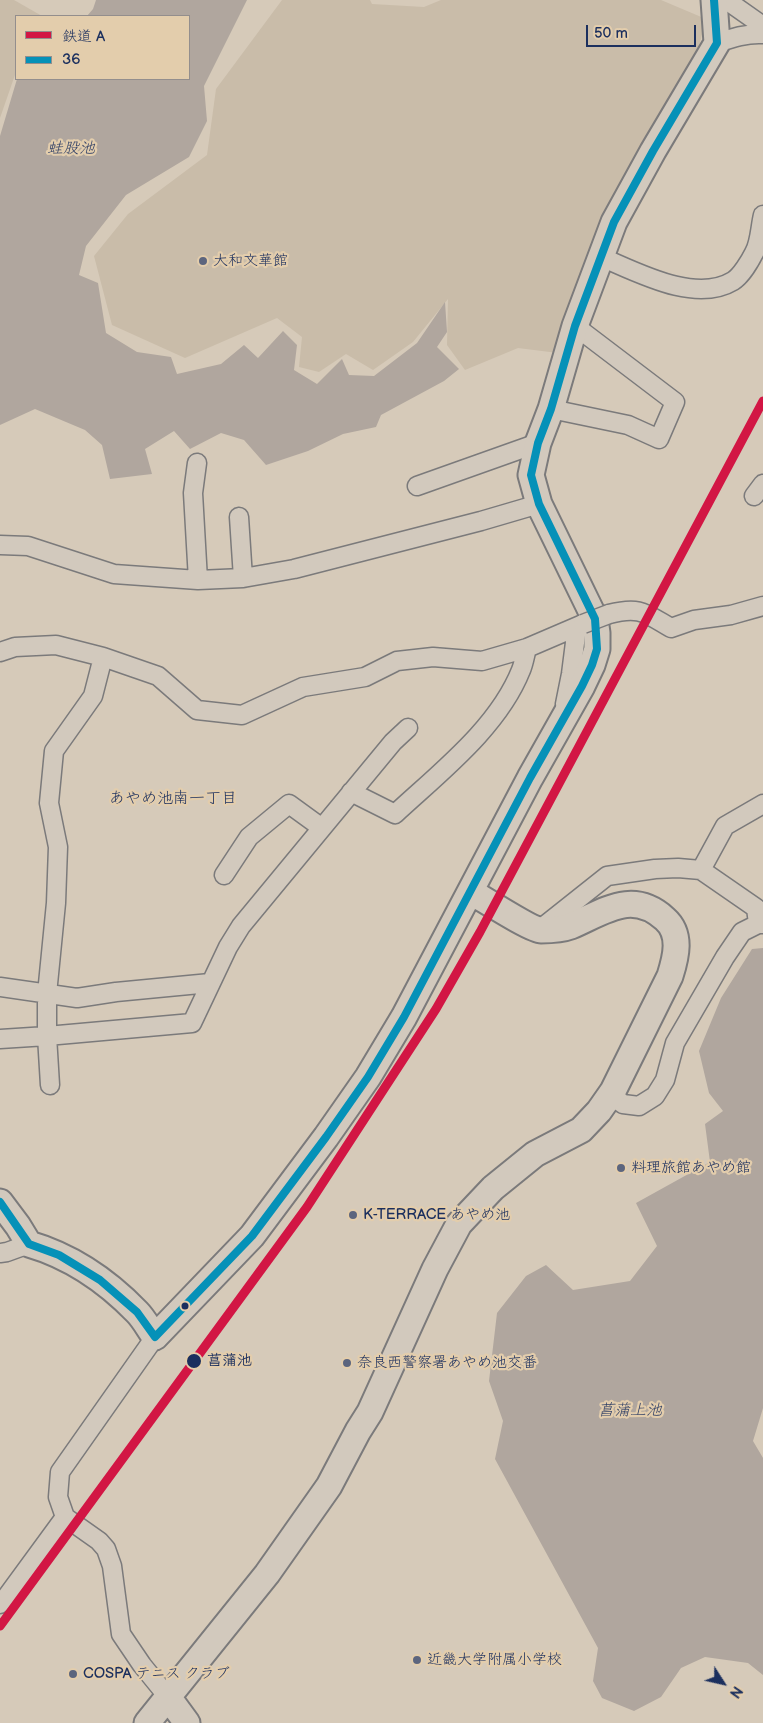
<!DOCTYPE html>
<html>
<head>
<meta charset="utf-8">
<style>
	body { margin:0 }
	#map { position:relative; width:763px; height:1723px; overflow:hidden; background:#d6cab9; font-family:"Balsamiq Sans","Klee One",sans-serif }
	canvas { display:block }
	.legend { position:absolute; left:15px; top:15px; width:175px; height:65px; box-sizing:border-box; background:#e3cdac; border:1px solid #938e8d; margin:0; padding:6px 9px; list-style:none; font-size:15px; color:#1b2f5e }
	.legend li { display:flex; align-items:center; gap:10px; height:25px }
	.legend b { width:25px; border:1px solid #938e8d }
	.north { position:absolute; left:698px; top:1658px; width:50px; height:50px; -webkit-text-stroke:4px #e3cdac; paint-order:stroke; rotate:125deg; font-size:14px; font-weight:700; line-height:20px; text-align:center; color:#1b2f5e }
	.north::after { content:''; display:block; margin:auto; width:18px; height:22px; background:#1b2f5e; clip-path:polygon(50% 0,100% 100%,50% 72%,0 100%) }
	.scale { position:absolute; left:586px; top:25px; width:110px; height:22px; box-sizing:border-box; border:2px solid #1b2f5e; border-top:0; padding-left:6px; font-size:15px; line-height:18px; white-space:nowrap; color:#1b2f5e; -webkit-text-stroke:4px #e3cdac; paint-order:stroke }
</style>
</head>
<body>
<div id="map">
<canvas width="763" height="1723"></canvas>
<ul class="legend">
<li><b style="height:6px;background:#d21644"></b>鉄道 A</li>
<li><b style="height:6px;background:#0591b8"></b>36</li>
</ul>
<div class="north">N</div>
<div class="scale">50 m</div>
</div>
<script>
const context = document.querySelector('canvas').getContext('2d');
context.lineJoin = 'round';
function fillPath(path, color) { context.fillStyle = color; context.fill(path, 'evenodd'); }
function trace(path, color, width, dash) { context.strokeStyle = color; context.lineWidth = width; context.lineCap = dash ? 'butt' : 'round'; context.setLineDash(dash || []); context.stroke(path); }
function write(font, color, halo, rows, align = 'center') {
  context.font = font + ' "Balsamiq Sans","Klee One",sans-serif'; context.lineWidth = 4.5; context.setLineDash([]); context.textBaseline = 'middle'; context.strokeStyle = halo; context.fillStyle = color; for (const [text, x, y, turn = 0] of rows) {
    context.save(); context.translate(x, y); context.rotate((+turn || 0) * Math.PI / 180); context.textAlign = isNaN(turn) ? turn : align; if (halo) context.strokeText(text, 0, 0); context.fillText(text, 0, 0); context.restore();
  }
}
fillPath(new Path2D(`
	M 0,0 L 14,0 L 42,16 L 16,16 L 16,72 L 0,118 Z
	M 282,0 L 370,0 L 372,4 L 424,7 L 441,0 L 661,0 L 706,19 L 697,54 L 626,173 L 597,233 L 558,353 L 518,348 L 465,370 L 447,345 L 448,299 L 413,342 L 373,370 L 346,354 L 319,372 L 299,367 L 302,337 L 277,318 L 185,358 L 112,325 L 94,256 L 128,214 L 207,155 L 216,89 Z`), '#c9bca9');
fillPath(new Path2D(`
	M 96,0 L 247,0 L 204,86 L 207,121 L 189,157 L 126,195 L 86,246 L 79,275 L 98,283 L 106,333 L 137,352 L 171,357 L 177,374 L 221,364 L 244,345 L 258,358 L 283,331 L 297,345 L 294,370 L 317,384 L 342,359 L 349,375 L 374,376 L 417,343 L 445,302 L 447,332 L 437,347 L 459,369 L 444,381 L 381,415 L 376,427 L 343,434 L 308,451 L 266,465 L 244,440 L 221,433 L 190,449 L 174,431 L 145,449 L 152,474 L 110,479 L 102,445 L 85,430 L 35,409 L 0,425 L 0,136 L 17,79 L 189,79 L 189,16 L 87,16 L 93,9 Z
	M 763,948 L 763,1408 L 753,1441 L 763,1458 L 763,1675 L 748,1663 L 705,1657 L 681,1668 L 661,1697 L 634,1711 L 602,1698 L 593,1681 L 598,1648 L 495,1459 L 503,1421 L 489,1381 L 497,1313 L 526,1276 L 546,1265 L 573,1290 L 630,1281 L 657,1246 L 636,1203 L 710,1162 L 705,1124 L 723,1111 L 709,1093 L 699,1051 L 721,998 L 752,949 Z`), '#b0a69e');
const street = new Path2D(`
	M 726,0 L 763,26
	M 717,43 C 732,38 747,33 763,34
	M 601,257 C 637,272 695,304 733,281 C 741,276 750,261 754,253 C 760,243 760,227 763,215
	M 551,409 L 628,425 L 659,439 L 675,402 L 575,326
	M 197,463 L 193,493 L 198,580
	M 417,486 L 538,443
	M 754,496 L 763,484
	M 239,517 L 243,578
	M 0,545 L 28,546 L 114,574 L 198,580 L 243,578 L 294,569 L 481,521 L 539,504
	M 609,614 C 640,606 645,613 671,628 L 694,620 L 731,615 L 763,606
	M 0,652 L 15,647 L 56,645 L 103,657 L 158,676 L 197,710 L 242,715 L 303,687 L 365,677 L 397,661 L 433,657 L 482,661 L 527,648 L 583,624
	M 565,704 L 571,674 L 577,627
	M 351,792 L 395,814 C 439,773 498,728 521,670 C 524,663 525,655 527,648
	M 701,870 L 725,826 L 763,804
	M 224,875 L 249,837 L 289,804 L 322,828
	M 539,930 L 607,876 L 655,869 L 678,868 L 701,870 L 756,908 L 758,924 L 763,921
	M 0,987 L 77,998 L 116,992 L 210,983
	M 0,1039 L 47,1036 L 192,1023 L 228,947 L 241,926 L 393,742 L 408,728
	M 50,1085 L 47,1036 L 47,994 L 56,903 L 58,847 L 49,803 L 54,751 L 93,696 L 103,657
	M 611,1095 L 623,1104 L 639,1106 L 655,1096 L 665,1080 L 675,1043 L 725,957 L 742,932 L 758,924 L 763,924
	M 0,1253 L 7,1252 L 29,1244
	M 155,1337 L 60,1472 L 58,1497 L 65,1517 L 99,1541 L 106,1549 L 112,1566 L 121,1634 L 142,1665 L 168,1697
	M 0,1604 L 5,1599 L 65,1517`);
const secondary = new Path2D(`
	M 0,1202 L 18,1226 L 29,1244 C 70,1256 107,1281 137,1312 C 144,1319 149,1329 155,1337 L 252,1236 L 326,1137 L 368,1077 L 404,1017 L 530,778 L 582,686 L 592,665 L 597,649 L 597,633 L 595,619 L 539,504 L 531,475 L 538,443 L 551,409 L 575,326 L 614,222 L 653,151 L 717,43 L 714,0
	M 168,1697 L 187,1723
	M 147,1723 L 267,1574 L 329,1486 L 358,1431 L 370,1412 L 435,1269 L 459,1224 L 493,1188 L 535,1154 L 581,1130 L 599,1111 L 613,1091 L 670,976 C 676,957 682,934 665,919 C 632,889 604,912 571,926 C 563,929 549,930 541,930 C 531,930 482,898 471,892`);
trace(street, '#7b7a7b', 21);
trace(secondary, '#7b7a7b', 29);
trace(street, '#d2c9bd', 18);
trace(secondary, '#d2c9bd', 25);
const streetBridge = new Path2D(`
	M 583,624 L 609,614`);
trace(streetBridge, '#7b7a7b', 21, []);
trace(streetBridge, '#d2c9bd', 18);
trace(new Path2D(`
	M 0,1202 L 29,1244 L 59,1255 L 100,1280 L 137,1312 L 155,1337 L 252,1236 L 326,1137 L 368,1077 L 404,1017 L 530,778 L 582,686 L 592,665 L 597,649 L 595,619 L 539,504 L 531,475 L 538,443 L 551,409 L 575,326 L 614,222 L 653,151 L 717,43 L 714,0`), '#0591b8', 8);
trace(new Path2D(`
	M 0,1626 L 307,1207 L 436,1009 L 480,932 L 763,401`), '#d21644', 9);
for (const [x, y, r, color] of [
	[203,261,5,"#5c657e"],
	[621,1168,5,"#5c657e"],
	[353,1215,5,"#5c657e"],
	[185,1306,4.5,"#1b2f5e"],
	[194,1361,8,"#1b2f5e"],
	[347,1363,5,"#5c657e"],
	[417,1660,5,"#5c657e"],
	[73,1674,5,"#5c657e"]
]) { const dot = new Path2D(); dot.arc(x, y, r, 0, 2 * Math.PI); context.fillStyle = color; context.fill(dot); trace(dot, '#e3cdac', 2); }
write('15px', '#1b2f5e', '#e3cdac', [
	["大和文華館",213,261],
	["料理旅館あやめ館",631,1168],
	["K-TERRACE あやめ池",363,1215],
	["奈良西警察署あやめ池交番",357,1363],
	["近畿大学附属小学校",427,1660],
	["COSPA テニス クラブ",83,1674]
], 'left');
write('bold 15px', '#1b2f5e', '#e3cdac', [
	["菖蒲池",207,1361]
], 'left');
write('italic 16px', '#2f3f66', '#e3cdac', [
	["蛙股池",71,149],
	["菖蒲上池",630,1411]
]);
write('16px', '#1b2f5e', '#e3cdac', [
	["あやめ池南一丁目",173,799]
]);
</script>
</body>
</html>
